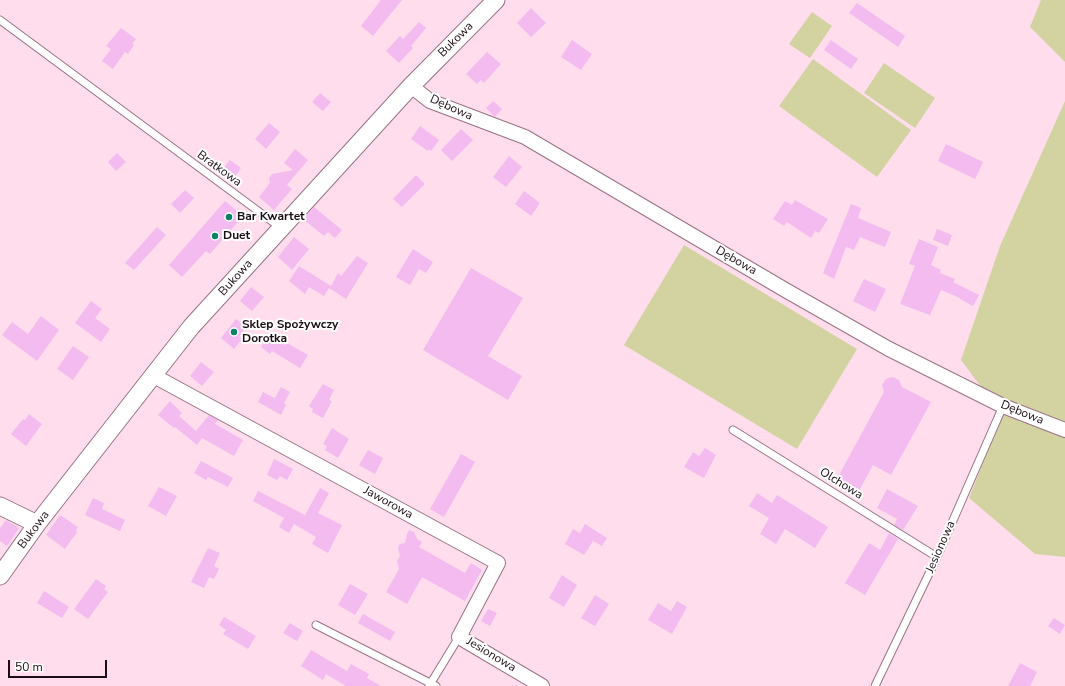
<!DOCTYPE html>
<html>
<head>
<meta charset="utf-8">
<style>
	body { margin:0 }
	#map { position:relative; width:1065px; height:686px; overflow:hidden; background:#ffddec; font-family:"Nunito Sans",sans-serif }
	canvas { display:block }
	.scale { position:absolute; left:8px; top:660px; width:99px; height:18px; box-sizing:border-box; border:2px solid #1a0c13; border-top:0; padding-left:5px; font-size:12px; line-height:14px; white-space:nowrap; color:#1a0c13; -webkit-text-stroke:3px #fff; paint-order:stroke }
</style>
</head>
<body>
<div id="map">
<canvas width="1065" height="686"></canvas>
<div class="scale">50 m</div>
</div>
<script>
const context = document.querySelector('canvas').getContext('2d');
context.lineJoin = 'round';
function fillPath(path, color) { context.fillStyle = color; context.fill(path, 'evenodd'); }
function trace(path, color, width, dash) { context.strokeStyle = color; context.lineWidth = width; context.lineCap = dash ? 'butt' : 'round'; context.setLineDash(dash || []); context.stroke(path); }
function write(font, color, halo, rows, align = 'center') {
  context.font = font + ' "Nunito Sans",sans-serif'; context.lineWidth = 4; context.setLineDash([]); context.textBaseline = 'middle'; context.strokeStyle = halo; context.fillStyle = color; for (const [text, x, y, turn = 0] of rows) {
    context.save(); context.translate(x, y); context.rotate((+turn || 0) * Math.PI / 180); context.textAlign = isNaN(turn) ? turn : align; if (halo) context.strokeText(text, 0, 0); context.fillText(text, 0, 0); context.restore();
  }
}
fillPath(new Path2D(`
	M 1041,0 L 1065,0 L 1065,62 L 1030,27 Z
	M 812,12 L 832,26 L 810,58 L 789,44 Z
	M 813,59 L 911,130 L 877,177 L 779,106 Z
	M 884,63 L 935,98 L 915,128 L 864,93 Z
	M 1065,101 L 1065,557 L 1035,554 L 969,498 L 1002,415 L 961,360 L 1000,246 Z
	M 684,245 L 857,349 L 797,449 L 624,345 Z`), '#d2d3a1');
fillPath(new Path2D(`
	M 381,0 L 402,0 L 373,36 L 361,26 Z
	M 857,3 L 905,36 L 898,47 L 849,13 Z
	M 531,8 L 546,23 L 531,37 L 517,23 Z
	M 419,22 L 426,28 L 411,46 L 413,48 L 399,63 L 386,51 L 400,36 L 403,39 Z
	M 121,28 L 136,39 L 132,44 L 134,45 L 128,54 L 125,52 L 113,69 L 102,61 L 111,49 L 106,46 Z
	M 572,40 L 592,54 L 581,70 L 561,57 Z
	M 831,40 L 858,59 L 851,69 L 824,50 Z
	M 487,52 L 501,64 L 484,83 L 481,80 L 477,84 L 466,74 Z
	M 320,93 L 331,102 L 323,111 L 312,102 Z
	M 493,101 L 502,109 L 495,117 L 486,108 Z
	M 269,123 L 280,132 L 266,149 L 255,139 Z
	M 420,126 L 439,140 L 431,151 L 429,149 L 428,151 L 411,139 Z
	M 461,129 L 473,140 L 452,161 L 441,150 Z
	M 946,144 L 983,162 L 975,179 L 938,161 Z
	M 295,149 L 308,160 L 287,185 L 292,189 L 274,210 L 259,197 L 270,183 L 269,178 L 272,174 L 293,170 L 284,163 Z
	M 117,153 L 126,162 L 116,171 L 108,162 Z
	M 509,156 L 522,167 L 506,187 L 493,177 Z
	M 230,160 L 241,168 L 233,180 L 221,171 Z
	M 416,175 L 425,184 L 402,207 L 393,199 Z
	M 185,190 L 194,198 L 180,213 L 171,204 Z
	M 524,191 L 540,203 L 531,216 L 515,204 Z
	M 795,200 L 828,219 L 819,233 L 815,231 L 811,238 L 787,222 L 784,226 L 773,219 L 785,201 L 792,205 Z
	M 225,201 L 243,216 L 210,254 L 206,251 L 182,277 L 169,265 Z
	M 851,204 L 861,208 L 858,218 L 891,232 L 885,247 L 860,237 L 854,250 L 846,247 L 834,279 L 823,273 Z
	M 314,207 L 342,230 L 335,238 L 328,232 L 324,236 L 303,219 Z
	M 157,227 L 166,235 L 134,270 L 125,263 Z
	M 937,229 L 952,235 L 948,246 L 933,240 Z
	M 294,237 L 309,249 L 292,270 L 278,257 Z
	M 919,239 L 938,247 L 931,265 L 941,270 L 940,273 L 955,279 L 953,282 L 979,295 L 973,306 L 960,299 L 960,298 L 941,290 L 930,315 L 900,304 L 915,266 L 909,264 Z
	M 413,249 L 433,262 L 426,273 L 419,269 L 410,285 L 396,277 Z
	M 357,256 L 368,263 L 346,299 L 329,288 L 324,296 L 309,287 L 305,294 L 289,281 L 299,266 L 331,286 L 338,273 L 341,276 Z
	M 471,268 L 523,298 L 488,356 L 522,376 L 508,400 L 423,350 Z
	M 864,279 L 886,289 L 875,312 L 853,301 Z
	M 251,287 L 264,297 L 252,311 L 240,301 Z
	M 91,301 L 102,309 L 95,318 L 110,329 L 101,342 L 75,323 Z
	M 41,316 L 59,330 L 37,361 L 2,335 L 12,322 L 28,334 Z
	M 236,319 L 246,327 L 239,337 L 242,339 L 234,349 L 221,338 Z
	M 271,334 L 285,345 L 287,343 L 308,355 L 300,368 L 272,351 L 270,354 L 261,347 Z
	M 73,346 L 89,357 L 73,380 L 57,369 Z
	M 201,362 L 214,372 L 202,386 L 190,376 Z
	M 893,377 L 899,380 L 902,387 L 931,402 L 891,475 L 873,465 L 859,491 L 837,479 L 884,392 L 882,385 L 886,379 Z
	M 323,384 L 334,390 L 329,400 L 332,401 L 323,418 L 312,412 L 313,409 L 309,406 Z
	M 281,387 L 290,392 L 284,403 L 286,405 L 281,415 L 258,402 L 263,392 L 275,398 Z
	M 170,401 L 182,413 L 179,416 L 196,431 L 209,415 L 218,420 L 215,424 L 243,440 L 234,456 L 202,438 L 197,445 L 175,427 L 174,428 L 158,415 Z
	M 29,414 L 42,424 L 26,446 L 11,434 L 23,419 L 25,420 Z
	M 332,428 L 349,439 L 338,458 L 325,450 L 327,446 L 323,444 Z
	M 705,448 L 716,455 L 704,478 L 684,467 L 693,452 L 699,456 Z
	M 368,450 L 383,458 L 375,474 L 359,465 Z
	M 461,454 L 475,462 L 444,517 L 430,509 Z
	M 274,459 L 293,469 L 287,480 L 280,476 L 277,480 L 267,475 Z
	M 201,461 L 233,478 L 228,487 L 208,477 L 206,480 L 194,473 Z
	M 159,487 L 177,496 L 166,516 L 148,506 Z
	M 320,488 L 329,493 L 318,513 L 342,525 L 328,553 L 312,544 L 316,537 L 294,524 L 289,533 L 279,527 L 284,518 L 253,501 L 258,491 L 305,515 Z
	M 887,489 L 918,506 L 903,530 L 894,525 L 897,519 L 877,508 Z
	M 757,493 L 772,503 L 777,495 L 828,527 L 815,548 L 785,529 L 776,544 L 760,534 L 769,518 L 749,506 Z
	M 93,498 L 104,503 L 102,509 L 125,520 L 120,531 L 85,515 Z
	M 60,515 L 78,527 L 76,530 L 77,532 L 65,549 L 46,535 Z
	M 6,520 L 19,528 L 7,546 L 0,541 L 0,528 Z
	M 585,524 L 607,538 L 602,546 L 593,541 L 584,555 L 565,544 L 573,529 L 580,533 Z
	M 409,530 L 414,532 L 417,539 L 422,542 L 419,547 L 465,573 L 471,563 L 482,570 L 465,601 L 422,577 L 407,604 L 386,592 L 399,569 L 397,561 L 400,556 L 398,548 L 400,544 L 405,543 L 407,534 Z
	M 889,533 L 898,539 L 865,595 L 845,583 L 869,543 L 880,550 Z
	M 208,548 L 220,553 L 214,566 L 219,569 L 214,579 L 209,577 L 204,588 L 191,582 Z
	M 562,575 L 577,585 L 564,607 L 549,598 Z
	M 96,579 L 106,586 L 104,589 L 108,592 L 88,619 L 74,609 Z
	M 350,584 L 368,594 L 355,615 L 338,605 Z
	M 44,591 L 69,607 L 62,618 L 37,603 Z
	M 595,595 L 609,604 L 595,626 L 581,618 Z
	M 677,601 L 687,607 L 672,634 L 648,620 L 658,603 L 671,611 Z
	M 488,609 L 497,613 L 490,626 L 481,621 Z
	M 363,614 L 395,632 L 390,641 L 358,623 Z
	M 224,617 L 256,636 L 248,649 L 223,634 L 226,630 L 219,625 Z
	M 1054,618 L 1065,625 L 1060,634 L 1048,626 Z
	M 290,623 L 303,631 L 297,641 L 283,633 Z
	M 311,650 L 347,671 L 351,664 L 369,674 L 367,678 L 381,686 L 346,686 L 326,674 L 323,680 L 301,666 Z
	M 1020,663 L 1037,672 L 1030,686 L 1008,686 Z`), '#f3bbef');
const service = new Path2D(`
	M 0,20 L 281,228
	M 733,430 L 937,557
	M 316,625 L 436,686
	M 429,686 L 459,637
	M 875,686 L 937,557 L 1003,406`);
const minor = new Path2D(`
	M 411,86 L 430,101 L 525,137 L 787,291 L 889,349 L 1003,406 L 1065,430
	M 154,376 L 498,563 L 459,637 L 542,686`);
const tertiary = new Path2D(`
	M 0,506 L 37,524
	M 0,576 L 37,524 L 191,327 L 411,86 L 496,0`);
trace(service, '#987285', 9);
trace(minor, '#987285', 16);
trace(tertiary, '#987285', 19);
trace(service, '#fff', 7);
trace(minor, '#fff', 14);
trace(tertiary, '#fff', 17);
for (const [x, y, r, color] of [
	[229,217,4,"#078364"],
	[215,236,4,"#078364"],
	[234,332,4,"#078364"]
]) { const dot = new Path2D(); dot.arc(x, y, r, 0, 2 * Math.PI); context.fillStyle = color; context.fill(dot); trace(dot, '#fff', 1.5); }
write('12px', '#1a0c13', '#fff', [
	["Bukowa",456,40,-45],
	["Dębowa",451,108,24],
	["Bratkowa",219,169,36],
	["Dębowa",736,261,30],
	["Bukowa",236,278,-48],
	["Dębowa",1022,413,22],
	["Olchowa",841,484,32],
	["Jaworowa",388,503,29],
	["Bukowa",34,530,-53],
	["Jesionowa",941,547,-66],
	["Jesionowa",491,655,31]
]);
write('bold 12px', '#1a0c13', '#fff', [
	["Bar Kwartet",237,217],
	["Duet",223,236],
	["Sklep Spożywczy",242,325],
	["Dorotka",242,339]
], 'left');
</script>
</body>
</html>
